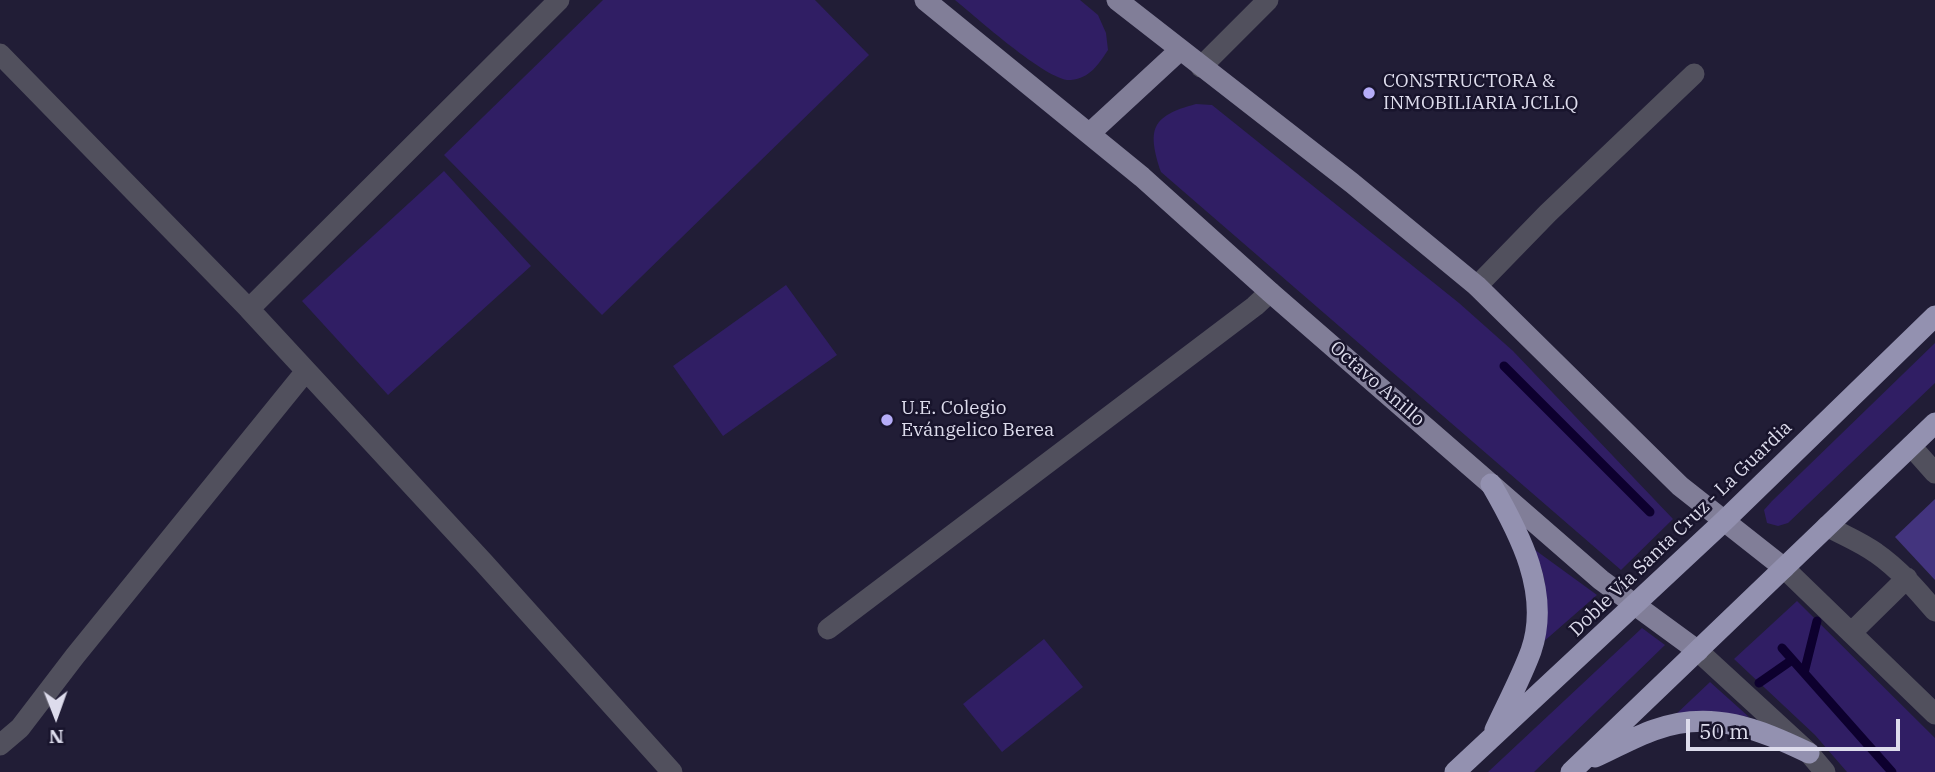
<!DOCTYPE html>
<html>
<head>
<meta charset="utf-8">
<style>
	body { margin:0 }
	#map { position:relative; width:1935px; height:772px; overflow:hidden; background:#211d36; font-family:"IBM Plex Serif",serif }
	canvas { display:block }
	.north { position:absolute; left:21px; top:681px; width:70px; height:70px; -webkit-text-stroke:5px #18142c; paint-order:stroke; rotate:179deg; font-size:19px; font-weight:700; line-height:28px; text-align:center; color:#dddcec }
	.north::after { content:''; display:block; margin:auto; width:24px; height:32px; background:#dddcec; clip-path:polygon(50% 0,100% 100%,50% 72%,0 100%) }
	.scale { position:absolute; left:1686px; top:719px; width:214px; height:32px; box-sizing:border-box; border:4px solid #dddcec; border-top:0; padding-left:9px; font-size:21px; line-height:24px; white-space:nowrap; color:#dddcec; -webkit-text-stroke:5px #18142c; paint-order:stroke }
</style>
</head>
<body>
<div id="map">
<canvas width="1935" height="772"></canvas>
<div class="north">N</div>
<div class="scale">50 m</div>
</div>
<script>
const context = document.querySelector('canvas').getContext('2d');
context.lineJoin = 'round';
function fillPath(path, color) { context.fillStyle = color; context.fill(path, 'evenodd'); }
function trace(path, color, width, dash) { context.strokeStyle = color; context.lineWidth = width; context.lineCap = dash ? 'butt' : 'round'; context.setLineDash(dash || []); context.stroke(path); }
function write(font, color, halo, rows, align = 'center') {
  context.font = font + ' "IBM Plex Serif",serif'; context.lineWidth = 5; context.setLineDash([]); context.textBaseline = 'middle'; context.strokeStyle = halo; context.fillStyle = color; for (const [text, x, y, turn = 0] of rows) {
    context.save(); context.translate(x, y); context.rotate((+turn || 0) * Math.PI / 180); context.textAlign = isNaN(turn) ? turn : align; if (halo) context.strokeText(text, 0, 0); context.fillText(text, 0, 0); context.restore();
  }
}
fillPath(new Path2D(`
	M 603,0 L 815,0 L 869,55 L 602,315 L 444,155 Z
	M 955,0 L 1080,0 L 1098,15 L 1106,33 L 1108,50 C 1098,65 1090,78 1071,80 C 1049,83 976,17 955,0 Z
	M 1196,104 L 1212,105 L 1459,303 L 1513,351 L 1673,519 L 1621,570 L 1161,172 C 1147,129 1151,116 1196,104 Z
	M 444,171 L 531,266 L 388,395 L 302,301 Z
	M 786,285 L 837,355 L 723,436 L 673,366 Z
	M 1935,343 L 1935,383 L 1788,523 L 1778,526 L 1767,523 L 1764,510 L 1772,501 Z
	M 1531,547 L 1597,595 L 1542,643 C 1547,610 1551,577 1531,547 Z
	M 1797,601 L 1935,738 L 1935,772 L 1847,772 L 1815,735 L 1734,659 Z
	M 1642,628 L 1665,645 L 1534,772 L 1488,772 Z
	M 1044,639 L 1083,687 L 1002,752 L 963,704 Z
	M 1710,682 L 1749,717 L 1731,714 L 1673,717 Z`), '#301e64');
trace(new Path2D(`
	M 1504,366 L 1650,512
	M 1782,648 L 1892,772
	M 1804,673 L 1817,621
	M 1759,683 L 1792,660`), '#0d002e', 9);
fillPath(new Path2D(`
	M 1935,499 L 1935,580 L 1895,537 Z`), '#43347e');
trace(new Path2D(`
	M 0,54 L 249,309 L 484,563 L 672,772
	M 1201,67 L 1268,0
	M 1477,286 L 1548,213 L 1694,74
	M 249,309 L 559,0
	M 1911,446 L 1935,473
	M 1827,526 C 1843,535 1861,542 1876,553 C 1899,569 1917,590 1935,611
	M 1784,568 L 1935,714
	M 828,629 L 1255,306 L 1270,292
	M 1851,633 L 1907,578
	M 1698,651 L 1809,753 L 1825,772
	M 0,745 L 20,728 L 75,656 L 306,371`), '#51505d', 21);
trace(new Path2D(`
	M 925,0 L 1142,177 L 1270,292 L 1601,580 L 1698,651
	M 1117,0 L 1352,183 L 1477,286 L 1680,486 L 1784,568
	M 1089,134 L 1180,50`), '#817e98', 21);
trace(new Path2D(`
	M 1491,484 C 1520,534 1551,593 1531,651 C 1521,678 1507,704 1495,730
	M 1595,757 C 1615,748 1634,737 1654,730 C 1712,709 1758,729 1809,753
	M 1455,772 L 1724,521 L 1935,316
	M 1571,772 L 1935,423`), '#9391b0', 21);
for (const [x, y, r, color] of [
	[1369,93,7,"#b5acf8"],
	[887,420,7,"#b5acf8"]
]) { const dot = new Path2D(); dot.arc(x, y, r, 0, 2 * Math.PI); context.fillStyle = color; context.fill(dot); trace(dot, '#18142c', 2.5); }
write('19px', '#dddcec', '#18142c', [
	["CONSTRUCTORA &",1383,82],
	["INMOBILIARIA JCLLQ",1383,104],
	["U.E. Colegio",901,409],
	["Evángelico Berea",901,431]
], 'left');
write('19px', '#dddcec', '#18142c', [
	["Octavo Anillo",1377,384,41],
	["Doble Vía Santa Cruz - La Guardia",1681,529,-44]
]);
</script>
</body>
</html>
